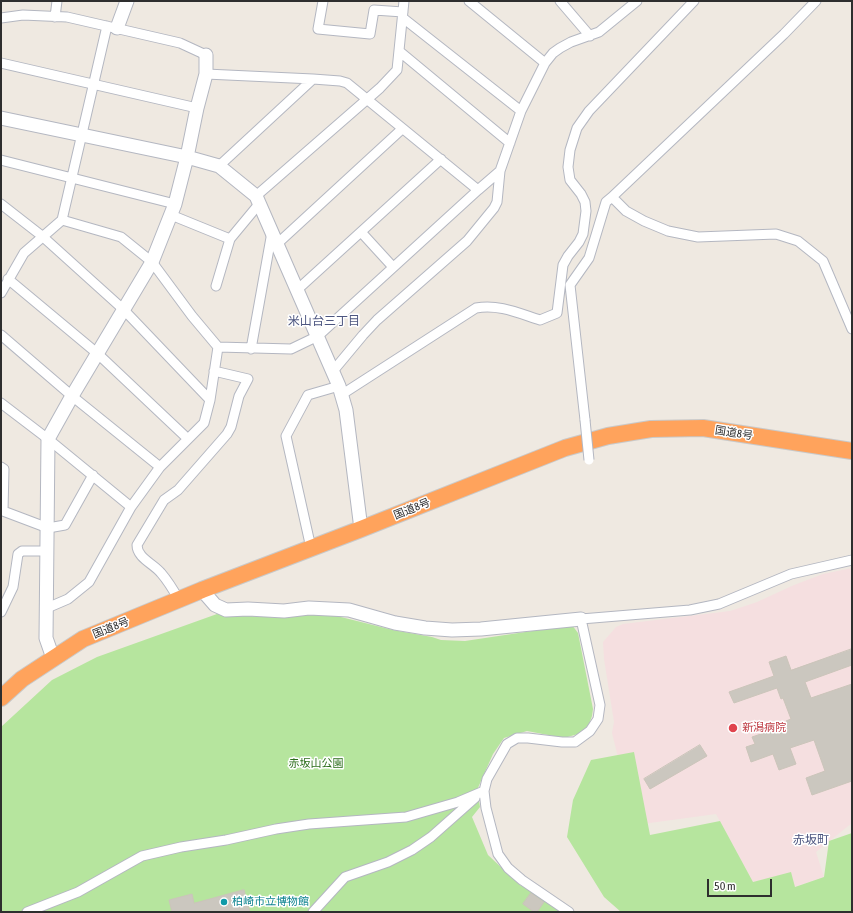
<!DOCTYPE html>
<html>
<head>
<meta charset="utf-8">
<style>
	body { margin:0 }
	#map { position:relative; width:853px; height:913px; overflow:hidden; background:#efe9e1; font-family:"Asap Condensed",sans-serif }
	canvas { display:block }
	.frame { position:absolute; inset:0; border:2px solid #2e2e2e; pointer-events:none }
	.scale { position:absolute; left:707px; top:879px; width:65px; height:18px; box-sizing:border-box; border:2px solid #2e2e2e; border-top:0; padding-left:5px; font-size:12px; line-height:14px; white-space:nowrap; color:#2e2e2e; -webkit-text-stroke:3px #fff; paint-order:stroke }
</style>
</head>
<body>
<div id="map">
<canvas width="853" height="913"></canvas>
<div class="frame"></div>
<div class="scale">50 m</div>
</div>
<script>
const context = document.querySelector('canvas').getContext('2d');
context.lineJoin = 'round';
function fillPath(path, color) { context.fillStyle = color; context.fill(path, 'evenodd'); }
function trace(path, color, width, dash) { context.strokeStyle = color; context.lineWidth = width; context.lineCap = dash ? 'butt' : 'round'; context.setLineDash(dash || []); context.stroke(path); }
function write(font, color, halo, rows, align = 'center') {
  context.font = font + ' "Asap Condensed","Noto Sans JP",sans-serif'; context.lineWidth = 3; context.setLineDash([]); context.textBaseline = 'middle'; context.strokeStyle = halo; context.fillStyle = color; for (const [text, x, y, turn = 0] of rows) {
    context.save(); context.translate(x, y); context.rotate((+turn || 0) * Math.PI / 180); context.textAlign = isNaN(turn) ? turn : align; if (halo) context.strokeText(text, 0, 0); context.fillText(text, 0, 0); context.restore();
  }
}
fillPath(new Path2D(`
	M 852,568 L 852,823 L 816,852 L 824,877 L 794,887 L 791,873 L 753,882 L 716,814 L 635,825 L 612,733 L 614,722 L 604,659 L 603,642 L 616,627 L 623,624 L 730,611 L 757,602 L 794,585 L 823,574 Z`), '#f5dfe0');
fillPath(new Path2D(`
	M 217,614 L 284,618 L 312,614 L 337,616 L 393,630 L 432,637 L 441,640 L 465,641 L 572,625 L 578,633 L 593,709 L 592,716 L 588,727 L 578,734 L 564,738 L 527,731 L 504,738 L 493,754 L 477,790 L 480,807 L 472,817 L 488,855 L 520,885 L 557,905 L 566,912 L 1,912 L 1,727 L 52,680 L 97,657 Z
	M 634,752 L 650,835 L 720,821 L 753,882 L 791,872 L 795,887 L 824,877 L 829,841 L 852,833 L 852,912 L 621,912 L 604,897 L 567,837 L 573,800 L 591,760 Z`), '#b6e59e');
const building = new Path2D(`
	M 852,649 L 852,665 L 805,682 L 811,698 L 852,684 L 852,781 L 812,795 L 806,778 L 825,771 L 814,740 L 790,748 L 796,764 L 779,770 L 773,754 L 751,762 L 746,747 L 755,744 L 752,737 L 787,725 L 786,721 L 791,719 L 783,698 L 781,699 L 777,688 L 734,703 L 729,692 L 774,676 L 769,662 L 786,656 L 791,670 Z
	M 700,745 L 707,756 L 650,789 L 644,779 Z
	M 244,890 L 250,912 L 172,912 L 169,900 L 192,894 L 194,903 Z
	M 531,893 L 544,902 L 537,912 L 534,912 L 523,904 Z`);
fillPath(building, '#cbc7bf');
trace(building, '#cbc5ba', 1);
const street = new Path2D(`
	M 323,1 L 318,29 L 370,34 L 374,10 L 403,12
	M 469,1 L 545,63
	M 560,1 L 590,36
	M 816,1 L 784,34 L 612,197 L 626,211 L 644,221 L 668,231 L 698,237 L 776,234 L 798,241 L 823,261 L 852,329
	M 55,17 L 57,1
	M 1,18 L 23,15 L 67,17 L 180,43 L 206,55
	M 403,18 L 521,111
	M 399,51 L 510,143
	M 1,63 L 197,108
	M 206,74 L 313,79 L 340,81 L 347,83 L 478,190
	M 1,160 L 175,204
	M 219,166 L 313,79
	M 256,196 L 380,88 L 397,70 L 404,1
	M 1,204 L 42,236 L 124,310 L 210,400
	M 171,215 L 230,239
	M 361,232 L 393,267
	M 277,244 L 402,129
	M 8,279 L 98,354 L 188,439
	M 216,286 L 230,239 L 259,204
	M 297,290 L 441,159
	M 1,293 L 24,253 L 62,220 L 107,26
	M 1,335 L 72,396 L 160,467
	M 218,347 L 291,349 L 318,336 L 478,190 L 500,171 L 521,111 L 545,63 L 553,53 L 560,48 L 571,42 L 599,32 L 637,1
	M 251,349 L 272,232
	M 333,371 L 363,335 L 377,320 L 467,241 L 494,208 L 497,202 L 500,171
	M 341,395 L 476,308 C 499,304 518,313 540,320 L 557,313 L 563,265 L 568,256 L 579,242 L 583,234 L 586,211 L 585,202 L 581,194 L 570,180 L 568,167 L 570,150 L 577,128 L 589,111 L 694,1
	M 1,403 L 48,439 L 131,507
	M 585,420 L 570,285 L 589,258 L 606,202 L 612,197
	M 1,467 L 4,469 L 3,511 L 48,528 L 65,525 L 93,475
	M 311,548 L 286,436 L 308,395 L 339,386
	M 179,600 C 174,591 168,581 161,573 C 154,564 137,558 137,545 L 164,500 L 178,490 L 227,434 L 231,427 L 239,396 L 248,379 L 214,371
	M 47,608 L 68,599 L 89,582 L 131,507 L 160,467 L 204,423 L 210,400 L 218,347 L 192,316 L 152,262 L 121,237 L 62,220
	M 1,612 L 13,587 L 18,554 L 22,551 L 47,551
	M 27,912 L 78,892 L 142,856 L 181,847 L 226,840 L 276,829 L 309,824 L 406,817 L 458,802 L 484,791
	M 313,912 L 345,877 L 388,862 L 412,850 L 431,837 L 475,798
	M 569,912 L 522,880 L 508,868 L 498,854 L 486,808 L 484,791 L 487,779 L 507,744 L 517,738 L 528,738 L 562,742 L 575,742 L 590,731 L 598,719 L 600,705 L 581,619 L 690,610 L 719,604 L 791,574 L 852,560`);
const secondary = new Path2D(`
	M 117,28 L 127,1
	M 1,118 L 187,157 L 219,166 L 256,196 L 339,386 L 346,410 L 361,529
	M 202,590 L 215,605 L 226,610 L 248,609 L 284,611 L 309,608 L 349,610 L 395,623 L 425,628 L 452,630 L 481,629 L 581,619
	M 53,658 L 46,638 L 48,439 L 72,396 L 152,262 L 175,204 L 187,157 L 197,108 L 206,74 L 206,55`);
const highway = new Path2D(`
	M 1,698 L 22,679 L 83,639 L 202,590 L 361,529 L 565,448 L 608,436 L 651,429 L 703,428 L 852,451`);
trace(street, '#b4b7c1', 11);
trace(secondary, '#b4b7c1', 15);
trace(highway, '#c9c9c9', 18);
trace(street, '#fff', 9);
trace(secondary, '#fff', 13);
trace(highway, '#ffa35c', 16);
const streetBridge = new Path2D(`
	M 585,420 L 589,460`);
trace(streetBridge, '#b4b7c1', 11, []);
trace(streetBridge, '#fff', 9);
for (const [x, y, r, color] of [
	[733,728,5,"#e0444e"],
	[224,902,4,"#0f9aa8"]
]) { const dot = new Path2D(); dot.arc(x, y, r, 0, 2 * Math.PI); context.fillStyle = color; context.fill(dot); trace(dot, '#fff', 1.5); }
write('11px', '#2e2e2e', '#fff', [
	["国道8号",734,433,9],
	["国道8号",412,509,-22],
	["国道8号",111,628,-22]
]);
write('11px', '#be3a42', '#fff', [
	["新潟病院",742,728]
], 'left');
write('11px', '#2c6e1b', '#fff', [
	["赤坂山公園",316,764]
]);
write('11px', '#0d838f', '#fff', [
	["柏崎市立博物館",232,902]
], 'left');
write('12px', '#4d5680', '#fff', [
	["米山台三丁目",324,321],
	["赤坂町",811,840]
]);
</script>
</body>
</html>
